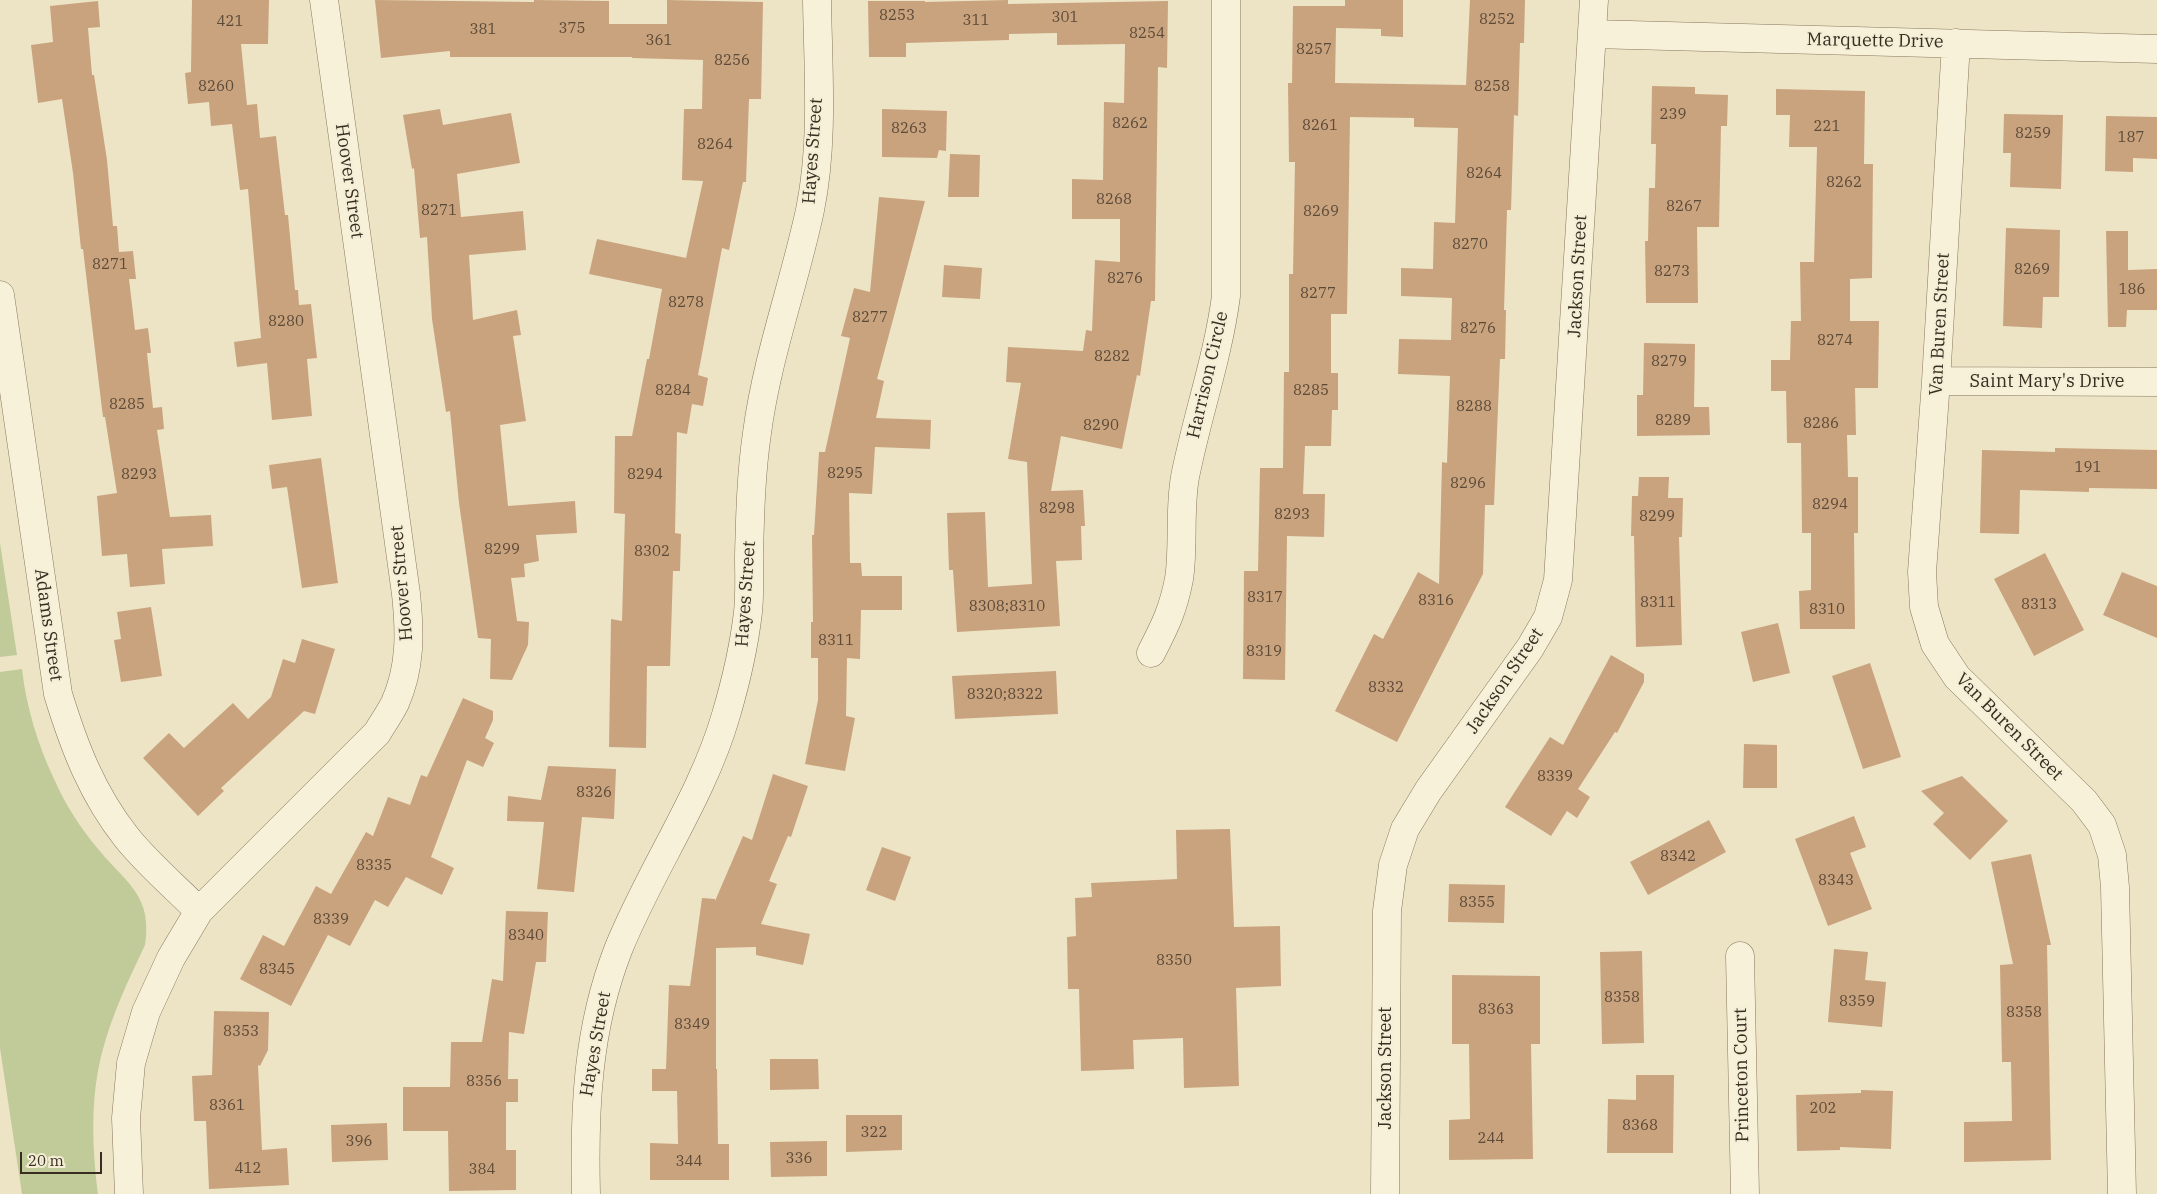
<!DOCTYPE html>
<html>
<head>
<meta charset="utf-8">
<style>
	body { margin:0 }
	#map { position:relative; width:2157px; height:1194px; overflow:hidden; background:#ede4c6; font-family:"IBM Plex Serif",serif }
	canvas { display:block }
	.scale { position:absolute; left:20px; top:1152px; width:82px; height:22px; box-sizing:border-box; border:2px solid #382d20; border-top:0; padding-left:6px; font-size:15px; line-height:18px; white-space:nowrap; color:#382d20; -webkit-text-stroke:4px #f4eed6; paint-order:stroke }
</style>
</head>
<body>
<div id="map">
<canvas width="2157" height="1194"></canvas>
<div class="scale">20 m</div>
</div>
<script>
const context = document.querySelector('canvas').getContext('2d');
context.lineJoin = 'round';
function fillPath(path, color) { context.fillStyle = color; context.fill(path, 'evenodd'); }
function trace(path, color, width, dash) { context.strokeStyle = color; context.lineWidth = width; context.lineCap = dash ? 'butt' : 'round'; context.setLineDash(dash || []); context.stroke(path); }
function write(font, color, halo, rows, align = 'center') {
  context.font = font + ' "IBM Plex Serif",serif'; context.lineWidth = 4; context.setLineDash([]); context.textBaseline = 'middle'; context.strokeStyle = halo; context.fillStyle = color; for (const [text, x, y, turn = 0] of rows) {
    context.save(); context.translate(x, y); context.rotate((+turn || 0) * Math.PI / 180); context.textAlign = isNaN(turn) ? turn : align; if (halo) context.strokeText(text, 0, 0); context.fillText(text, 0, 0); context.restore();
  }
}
fillPath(new Path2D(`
	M 0,543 L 17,655 L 0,657 Z
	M 22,669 C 26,706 38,745 54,779 C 65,804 81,829 99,850 C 113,868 136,885 143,907 C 147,919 147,933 145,945 C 129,979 113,1012 103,1049 C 90,1096 92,1146 98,1194 L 22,1194 L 0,1048 L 0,672 Z`), '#c1cb9a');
fillPath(new Path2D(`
	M 192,0 L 269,0 L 268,44 L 241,44 L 247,105 L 257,104 L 260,138 L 276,136 L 285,215 L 288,215 L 295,290 L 298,290 L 299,305 L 311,304 L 317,358 L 307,359 L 312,416 L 272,420 L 267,363 L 237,367 L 234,342 L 261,338 L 248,189 L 240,190 L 232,124 L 211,126 L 209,102 L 188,104 L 185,73 L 191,72 Z
	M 375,0 L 534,2 L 534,0 L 609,1 L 609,24 L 667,24 L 667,0 L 763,2 L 761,99 L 749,99 L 746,182 L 743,182 L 729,250 L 722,248 L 698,375 L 708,378 L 703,406 L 692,404 L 687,434 L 677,432 L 675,533 L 681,534 L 680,571 L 673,571 L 670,666 L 647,666 L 646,748 L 609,747 L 611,619 L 622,621 L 625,514 L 614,513 L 615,436 L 632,436 L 647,359 L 649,359 L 662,289 L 589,274 L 597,239 L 686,258 L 703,181 L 682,180 L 684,109 L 702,109 L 703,60 L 632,58 L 632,57 L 450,57 L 450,51 L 381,58 Z
	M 1008,0 L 1008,4 L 1168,1 L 1167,68 L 1158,67 L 1155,301 L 1151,301 L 1140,376 L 1137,375 L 1122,449 L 1061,436 L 1051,491 L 1083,490 L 1085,526 L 1081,526 L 1082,560 L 1056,561 L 1060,626 L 957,632 L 953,570 L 949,570 L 947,513 L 985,512 L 988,587 L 1032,584 L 1027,462 L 1008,459 L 1021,383 L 1006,382 L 1008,347 L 1083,351 L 1086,330 L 1092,331 L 1095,260 L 1120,262 L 1120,219 L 1072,219 L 1072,179 L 1103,180 L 1104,102 L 1124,103 L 1125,44 L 1057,45 L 1057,33 L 1009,34 L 1009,40 L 906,43 L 906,57 L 869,57 L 868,1 L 925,1 L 925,2 Z
	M 1345,0 L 1403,0 L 1403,37 L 1381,36 L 1381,29 L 1336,28 L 1335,83 L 1466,85 L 1470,0 L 1525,0 L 1524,43 L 1520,43 L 1518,116 L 1514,115 L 1511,210 L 1507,210 L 1504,310 L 1506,310 L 1505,359 L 1500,359 L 1494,505 L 1485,505 L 1483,574 L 1397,742 L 1335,711 L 1374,634 L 1383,639 L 1418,572 L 1439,584 L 1442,462 L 1447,463 L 1450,376 L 1398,374 L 1399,339 L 1451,340 L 1452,298 L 1401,296 L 1401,268 L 1433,269 L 1434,222 L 1455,223 L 1458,128 L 1414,127 L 1414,118 L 1350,117 L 1347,314 L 1331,314 L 1331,373 L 1338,373 L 1338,410 L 1332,410 L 1331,446 L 1305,446 L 1303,494 L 1325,494 L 1324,537 L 1287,536 L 1285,680 L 1243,679 L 1244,571 L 1258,571 L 1260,468 L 1283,468 L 1284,372 L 1289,372 L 1289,274 L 1293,274 L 1295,162 L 1289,162 L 1288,83 L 1292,83 L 1293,6 L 1345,6 Z
	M 98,1 L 100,27 L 88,28 L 92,75 L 94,75 L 107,160 L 113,226 L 117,226 L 119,252 L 133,251 L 136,279 L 129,279 L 135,330 L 148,328 L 151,353 L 147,353 L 153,408 L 162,407 L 164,429 L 157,430 L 170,517 L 211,515 L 213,546 L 162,549 L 165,584 L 130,587 L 127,554 L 102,556 L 97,496 L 117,493 L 105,417 L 103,417 L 101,401 L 83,249 L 81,249 L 73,173 L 62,99 L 38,103 L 31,45 L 53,42 L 50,6 Z
	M 1652,86 L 1695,87 L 1695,94 L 1728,95 L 1727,126 L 1721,126 L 1719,227 L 1697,227 L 1698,303 L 1646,303 L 1645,241 L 1648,241 L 1649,188 L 1655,188 L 1656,144 L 1651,144 Z
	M 1776,89 L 1865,91 L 1864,164 L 1873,164 L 1872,278 L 1850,279 L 1850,321 L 1879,321 L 1878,388 L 1855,388 L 1856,435 L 1847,435 L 1848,477 L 1858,477 L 1858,533 L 1854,533 L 1855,629 L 1800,629 L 1799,591 L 1811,590 L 1811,533 L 1802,533 L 1801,443 L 1787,443 L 1786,391 L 1771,391 L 1771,360 L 1790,360 L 1791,321 L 1801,321 L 1800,262 L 1814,262 L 1817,147 L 1789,147 L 1790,115 L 1776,115 Z
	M 440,109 L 443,125 L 511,113 L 520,163 L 457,174 L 461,217 L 523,211 L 526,250 L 469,255 L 473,320 L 517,310 L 521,335 L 513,336 L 526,421 L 500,425 L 508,506 L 575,501 L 577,533 L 536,535 L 539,561 L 524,564 L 525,577 L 511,578 L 517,621 L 529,622 L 528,645 L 512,680 L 490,679 L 491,639 L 478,638 L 459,503 L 450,411 L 446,412 L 432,319 L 427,237 L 420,238 L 414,168 L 412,169 L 403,115 Z
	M 882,109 L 947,111 L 946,151 L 939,150 L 937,158 L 882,157 Z
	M 2004,114 L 2063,115 L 2061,189 L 2010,187 L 2011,153 L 2003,153 Z
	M 2106,116 L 2157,117 L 2157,159 L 2133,158 L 2133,172 L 2105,171 Z
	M 950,154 L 980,155 L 979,197 L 948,197 Z
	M 879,197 L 925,201 L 877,379 L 884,381 L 876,418 L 931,420 L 930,449 L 875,447 L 872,494 L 849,493 L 850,563 L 861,563 L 862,576 L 902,576 L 902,610 L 861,610 L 860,659 L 847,658 L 846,716 L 855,718 L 845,771 L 805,764 L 818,700 L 818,658 L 811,658 L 811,622 L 813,622 L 812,535 L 814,535 L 819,452 L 825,452 L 850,338 L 841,336 L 854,288 L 870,292 Z
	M 2006,228 L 2060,230 L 2059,297 L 2043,297 L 2042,328 L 2003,326 Z
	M 2106,231 L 2128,231 L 2128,270 L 2157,269 L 2157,310 L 2127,310 L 2126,327 L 2108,327 Z
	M 944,265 L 982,268 L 980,299 L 942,297 Z
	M 1644,343 L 1695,344 L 1694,407 L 1709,407 L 1710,435 L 1637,436 L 1637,395 L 1643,395 Z
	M 2055,448 L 2157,450 L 2157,489 L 2089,488 L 2089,492 L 2020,490 L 2019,534 L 1980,533 L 1982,450 L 2055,452 Z
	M 321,458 L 338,583 L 302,588 L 287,487 L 272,489 L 269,465 Z
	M 1639,477 L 1669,477 L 1668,498 L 1683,498 L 1682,537 L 1679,537 L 1682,645 L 1636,647 L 1634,536 L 1631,536 L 1632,496 L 1638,496 Z
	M 2045,553 L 2084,630 L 2034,656 L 1994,579 Z
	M 2122,572 L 2157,586 L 2157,638 L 2103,615 Z
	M 151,607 L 162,676 L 121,682 L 114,640 L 121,639 L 117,612 Z
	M 1778,623 L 1790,673 L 1753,682 L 1741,632 Z
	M 302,639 L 335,649 L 315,714 L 304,711 L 221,788 L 224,791 L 198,816 L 143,758 L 169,733 L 184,748 L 233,703 L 248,719 L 271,697 L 283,659 L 295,663 Z
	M 1611,655 L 1644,674 L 1644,682 L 1617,733 L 1615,732 L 1578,789 L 1590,797 L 1577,818 L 1567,811 L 1551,836 L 1505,807 L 1550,737 L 1563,745 Z
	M 1870,663 L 1901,757 L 1863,769 L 1832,676 Z
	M 1056,671 L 1058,714 L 955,719 L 952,676 Z
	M 463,698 L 493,711 L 493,720 L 485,738 L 494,743 L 483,767 L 467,760 L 431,857 L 454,868 L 442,895 L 406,877 L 388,907 L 375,900 L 350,946 L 328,935 L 291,1006 L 240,979 L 263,935 L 284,946 L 316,886 L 331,894 L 366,832 L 373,836 L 388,797 L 410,805 L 421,775 L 427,777 Z
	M 1744,744 L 1777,745 L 1777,788 L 1743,788 Z
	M 548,766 L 616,769 L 614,819 L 582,817 L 574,892 L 537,889 L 544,822 L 507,821 L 508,796 L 541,800 Z
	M 773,774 L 808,786 L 791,837 L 788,836 L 769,881 L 777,884 L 761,924 L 810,934 L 803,965 L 756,955 L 756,947 L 716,948 L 716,1069 L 717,1069 L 718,1144 L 729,1144 L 729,1180 L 650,1180 L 650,1143 L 678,1144 L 677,1091 L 652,1091 L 652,1069 L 666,1069 L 669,985 L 690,986 L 702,898 L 715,899 L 715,901 L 743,836 L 752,840 Z
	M 1962,776 L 2008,821 L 1970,860 L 1933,824 L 1944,813 L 1921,791 Z
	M 1854,816 L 1866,847 L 1850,853 L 1872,909 L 1828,926 L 1795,839 Z
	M 1709,820 L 1726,852 L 1648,895 L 1630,862 Z
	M 1230,829 L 1234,927 L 1280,926 L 1281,986 L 1236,988 L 1239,1086 L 1184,1088 L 1183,1038 L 1133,1040 L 1134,1069 L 1081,1071 L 1079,989 L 1068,989 L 1067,937 L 1076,936 L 1075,898 L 1092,897 L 1091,883 L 1177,879 L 1176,830 Z
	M 882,847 L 911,857 L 895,901 L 866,890 Z
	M 2031,854 L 2051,945 L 2047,945 L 2051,1160 L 1964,1162 L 1964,1122 L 2012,1121 L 2011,1062 L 2002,1062 L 2000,965 L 2013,964 L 1991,862 Z
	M 1449,884 L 1505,885 L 1504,923 L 1448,922 Z
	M 506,911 L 548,912 L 546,962 L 536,962 L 524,1034 L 509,1032 L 508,1079 L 518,1079 L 518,1102 L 506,1102 L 506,1150 L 516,1150 L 516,1190 L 449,1191 L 448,1131 L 403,1131 L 403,1087 L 450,1087 L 451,1042 L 482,1042 L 492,979 L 503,981 Z
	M 1834,949 L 1868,952 L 1865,980 L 1886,982 L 1882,1027 L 1828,1022 Z
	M 1642,951 L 1644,1043 L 1602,1044 L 1600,952 Z
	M 1452,975 L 1540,976 L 1540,1044 L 1531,1044 L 1533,1159 L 1449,1160 L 1449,1120 L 1470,1119 L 1469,1044 L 1452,1044 Z
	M 214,1011 L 269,1012 L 268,1050 L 260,1066 L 258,1065 L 262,1150 L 287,1148 L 289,1185 L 209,1189 L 206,1121 L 194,1121 L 192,1076 L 212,1075 Z
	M 770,1059 L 818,1059 L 819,1089 L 770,1090 Z
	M 1636,1075 L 1674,1075 L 1673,1153 L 1607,1153 L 1608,1099 L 1636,1100 Z
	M 1861,1090 L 1893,1091 L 1891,1149 L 1840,1147 L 1840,1150 L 1797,1151 L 1796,1095 L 1861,1093 Z
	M 846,1115 L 902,1115 L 902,1150 L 846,1152 Z
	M 387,1123 L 388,1160 L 332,1162 L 331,1125 Z
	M 827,1141 L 827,1176 L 771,1177 L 770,1142 Z`), '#c9a37e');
const minor = new Path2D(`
	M 1592,34 L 2157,49
	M 1956,43 L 1936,381 L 1922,572 L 1924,607 L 1935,644 L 1957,677 L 2084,801 L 2102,825 L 2112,855 L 2115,887 L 2122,1194
	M 0,295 L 58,694 C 74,746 92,794 127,838 C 148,864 175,887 199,911
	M 1936,381 L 2157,382
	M 1151,653 C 1165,626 1173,610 1179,579 C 1184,547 1179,510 1185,477 C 1197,416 1218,357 1226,296 L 1226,0
	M 1740,956 L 1745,1194
	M 129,1194 L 126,1118 L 131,1063 L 146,1012 L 171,958 L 199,911 L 377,733 C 383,723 390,713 395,703 C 411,667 410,632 406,594 L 324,0
	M 586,1194 C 584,1110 587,1030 618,950 C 650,870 702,798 726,715 C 736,681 744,647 748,612 C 750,594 749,575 749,556 C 750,515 751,474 757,433 C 767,357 794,285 810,210 C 824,142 818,69 817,0
	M 1385,1194 L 1387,911 L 1393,865 L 1405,829 L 1428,791 L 1530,648 L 1548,617 L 1558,580 L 1594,0`);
trace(minor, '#87775d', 29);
trace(minor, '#f8f1d9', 28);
write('15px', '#5c4a38', null, [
	["8253",897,16],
	["301",1065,18],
	["8252",1497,20],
	["311",976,21],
	["421",230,22],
	["375",572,29],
	["381",483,30],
	["8254",1147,34],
	["361",659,41],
	["8257",1314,50],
	["8256",732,61],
	["8260",216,87],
	["8258",1492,87],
	["239",1673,115],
	["8262",1130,124],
	["8261",1320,126],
	["221",1827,127],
	["8263",909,129],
	["8259",2033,134],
	["187",2131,138],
	["8264",715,145],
	["8264",1484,174],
	["8262",1844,183],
	["8268",1114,200],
	["8267",1684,207],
	["8271",439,211],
	["8269",1321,212],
	["8270",1470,245],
	["8271",110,265],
	["8269",2032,270],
	["8273",1672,272],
	["8276",1125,279],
	["186",2132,290],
	["8277",1318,294],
	["8278",686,303],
	["8277",870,318],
	["8280",286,322],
	["8276",1478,329],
	["8274",1835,341],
	["8282",1112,357],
	["8279",1669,362],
	["8284",673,391],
	["8285",1311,391],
	["8285",127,405],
	["8288",1474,407],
	["8289",1673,421],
	["8286",1821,424],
	["8290",1101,426],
	["191",2088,468],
	["8295",845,474],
	["8293",139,475],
	["8294",645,475],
	["8296",1468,484],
	["8294",1830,505],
	["8298",1057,509],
	["8293",1292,515],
	["8299",1657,517],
	["8299",502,550],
	["8302",652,552],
	["8317",1265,598],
	["8316",1436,601],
	["8311",1658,603],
	["8313",2039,605],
	["8308;8310",1007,607],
	["8310",1827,610],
	["8311",836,641],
	["8319",1264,652],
	["8332",1386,688],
	["8320;8322",1005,695],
	["8339",1555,777],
	["8326",594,793],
	["8342",1678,857],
	["8335",374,866],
	["8343",1836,881],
	["8355",1477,903],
	["8339",331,920],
	["8340",526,936],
	["8350",1174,961],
	["8345",277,970],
	["8358",1622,998],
	["8359",1857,1002],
	["8363",1496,1010],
	["8358",2024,1013],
	["8349",692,1025],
	["8353",241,1032],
	["8356",484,1082],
	["8361",227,1106],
	["202",1823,1109],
	["8368",1640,1126],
	["322",874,1133],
	["244",1491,1139],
	["396",359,1142],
	["336",799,1159],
	["344",689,1162],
	["412",248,1169],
	["384",482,1170]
]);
write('18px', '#382d20', '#f4eed6', [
	["Marquette Drive",1875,41,1],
	["Hayes Street",813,151,-86],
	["Hoover Street",349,181,82],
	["Jackson Street",1578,276,-87],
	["Van Buren Street",1940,324,-87],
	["Harrison Circle",1208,375,-77],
	["Saint Mary's Drive",2047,382],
	["Hoover Street",402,583,-95],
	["Hayes Street",746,594,-86],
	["Adams Street",48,625,82],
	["Jackson Street",1505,681,-56],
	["Van Buren Street",2009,727,45],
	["Hayes Street",596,1044,-80],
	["Jackson Street",1386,1068,-90],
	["Princeton Court",1742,1075,-91]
]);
</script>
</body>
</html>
